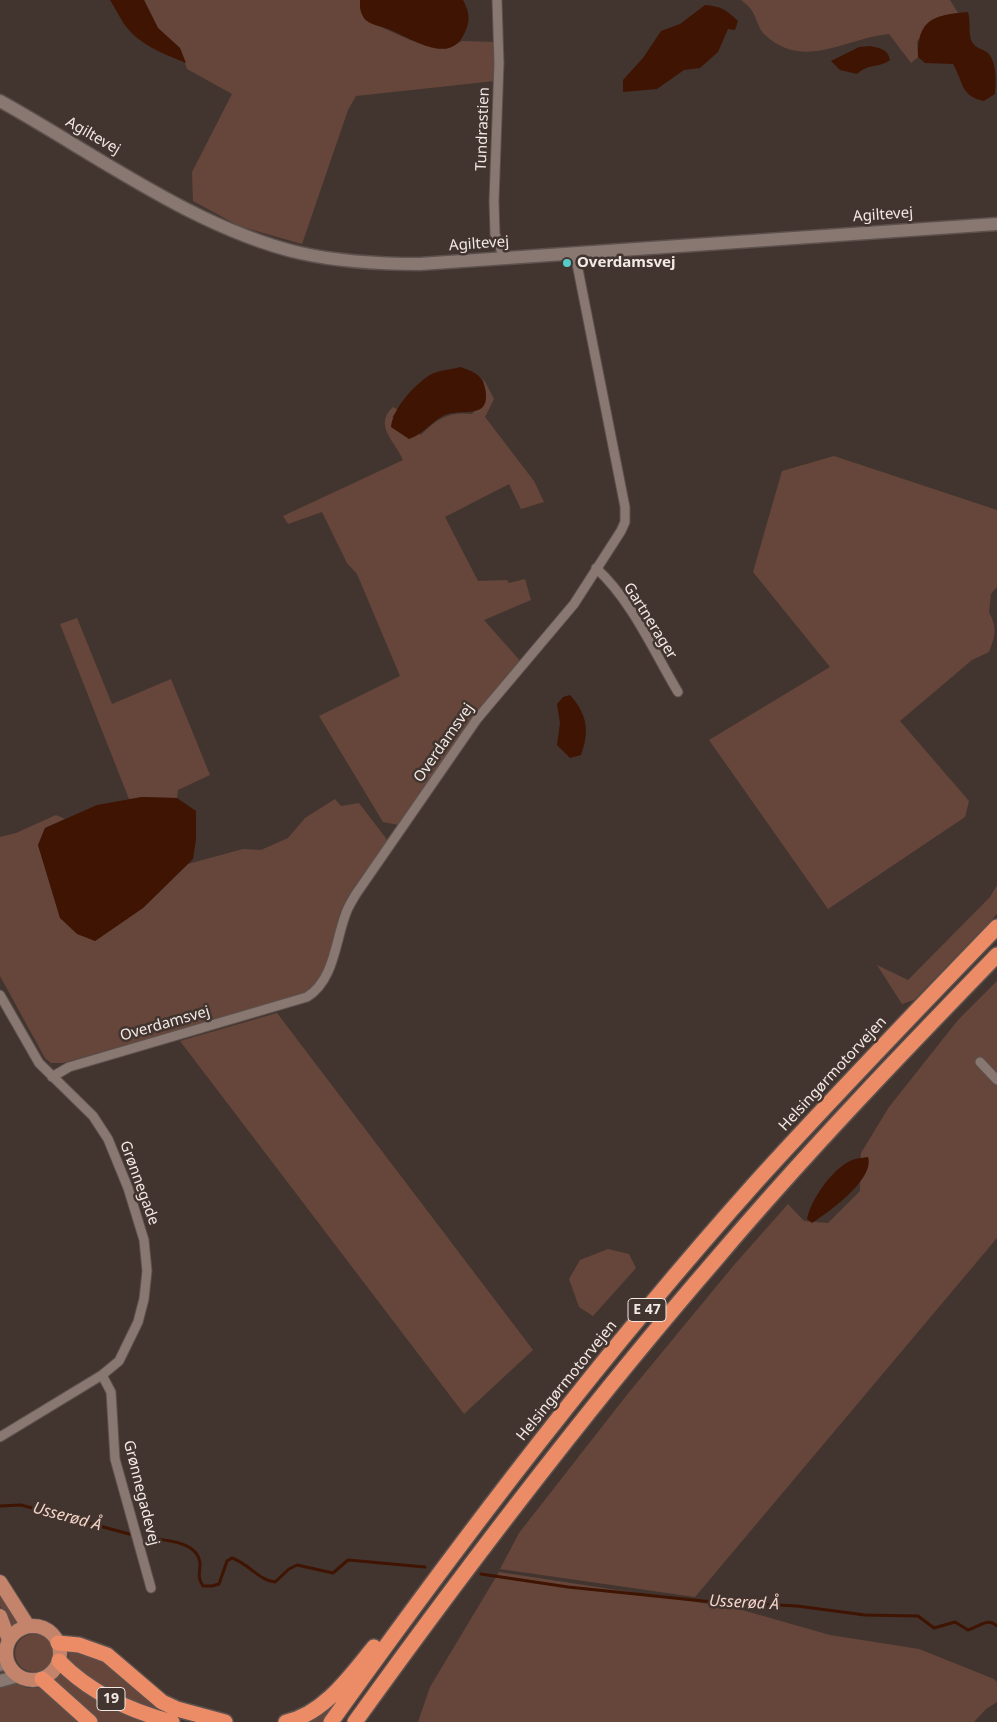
<!DOCTYPE html>
<html>
<head>
<meta charset="utf-8">
<style>
	body { margin:0 }
	canvas { display:block; background:#42342f }
</style>
</head>
<body>
<canvas width="997" height="1722"></canvas>
<script>
const context = document.querySelector('canvas').getContext('2d');
context.lineJoin = 'round';
function fillPath(path, color) { context.fillStyle = color; context.fill(path, 'evenodd'); }
function trace(path, color, width, dash) { context.strokeStyle = color; context.lineWidth = width; context.lineCap = dash ? 'butt' : 'round'; context.setLineDash(dash || []); context.stroke(path); }
function write(font, color, halo, rows, align = 'center') {
  context.font = font + ' "Noto Sans",sans-serif'; context.lineWidth = 5; context.setLineDash([]); context.textBaseline = 'middle'; context.strokeStyle = halo; context.fillStyle = color; for (const [text, x, y, turn = 0] of rows) {
    context.save(); context.translate(x, y); context.rotate((+turn || 0) * Math.PI / 180); context.textAlign = isNaN(turn) ? turn : align; if (halo) context.strokeText(text, 0, 0); context.fillText(text, 0, 0); context.restore();
  }
}
fillPath(new Path2D(`
	M 144,0 L 360,0 L 360,9 L 365,20 L 410,40 L 446,49 L 462,41 L 495,42 L 495,81 L 356,96 L 348,110 L 302,244 L 239,226 L 193,201 L 192,172 L 232,94 L 187,69 L 180,48 L 158,28 Z
	M 741,0 L 950,0 L 958,13 L 950,14 L 917,41 L 918,57 L 911,63 L 889,34 C 846,38 804,71 765,35 C 758,29 757,18 752,11 C 750,7 745,3 741,0 Z
	M 483,378 L 494,399 L 485,417 L 534,481 L 544,502 L 521,509 L 509,484 L 445,517 L 478,581 L 507,580 L 509,583 L 525,579 L 531,600 L 484,620 L 522,663 L 399,825 L 383,822 L 319,716 L 400,676 L 357,574 L 347,563 L 322,512 L 288,524 L 283,516 L 403,460 C 395,441 373,425 393,407 L 398,410 L 392,417 L 421,435 C 436,419 449,411 472,414 L 486,394 Z
	M 834,456 L 997,510 L 997,587 L 991,594 L 989,612 C 997,628 996,634 989,652 L 972,660 L 900,721 L 969,801 L 965,817 L 828,909 L 709,740 L 830,667 L 753,572 L 782,471 Z
	M 77,618 L 112,704 L 171,679 L 210,775 L 178,790 L 177,798 L 142,797 L 129,799 L 60,624 Z
	M 335,799 L 341,806 L 359,803 L 388,841 C 374,861 347,892 340,914 C 331,940 330,977 305,993 L 63,1063 L 51,1063 L 45,1058 L 0,976 L 0,837 L 16,833 L 56,815 L 65,819 L 45,828 L 38,845 L 60,918 L 95,941 L 143,908 L 188,864 L 243,849 L 261,850 L 288,838 L 305,818 Z
	M 997,885 L 997,914 L 914,1000 L 902,1004 L 877,965 L 908,980 L 990,897 Z
	M 997,981 L 997,1238 L 695,1597 L 500,1569 L 519,1533 L 626,1396 L 734,1265 L 788,1204 L 804,1221 L 828,1223 L 860,1191 L 861,1153 L 889,1107 L 958,1020 Z
	M 277,1013 L 533,1350 L 464,1414 L 180,1041 Z
	M 608,1249 L 629,1254 L 636,1268 L 593,1316 L 579,1307 L 569,1279 L 580,1260 Z
	M 499,1572 L 735,1608 L 830,1635 L 919,1649 L 994,1679 L 997,1682 L 997,1702 L 986,1709 L 974,1722 L 418,1722 L 430,1687 Z
	M 0,1587 L 21,1621 L 10,1628 L 0,1606 Z
	M15 1653a19 19 0 1 1 38 0a19 19 0 1 1-38 0Z
	M 68,1647 L 96,1655 L 207,1722 C 155,1722 109,1692 69,1662 Z
	M 63,1671 L 159,1722 L 98,1722 L 54,1680 Z
	M 355,1678 L 323,1722 L 302,1722 Z
	M 18,1683 L 27,1688 L 44,1688 L 80,1722 L 0,1722 L 0,1688 Z`), '#66463a');
fillPath(new Path2D(`
	M 110,0 L 144,0 L 158,28 L 180,48 L 186,63 C 164,54 139,45 124,24 C 119,16 115,8 110,0 Z
	M 360,0 L 463,0 C 469,12 471,19 465,32 C 451,67 411,38 388,29 C 381,26 369,25 364,18 C 360,12 360,7 360,0 Z
	M 705,5 C 720,6 727,10 738,21 L 735,30 L 728,29 L 718,52 L 700,68 L 684,70 L 657,89 L 623,92 L 623,80 L 643,58 L 661,31 L 680,24 Z
	M 968,12 C 971,21 968,36 972,42 C 976,49 982,48 988,53 C 997,63 996,81 995,94 L 984,101 C 960,96 964,83 953,64 L 925,63 L 918,57 C 917,18 935,15 968,12 Z
	M 870,46 C 880,48 888,49 890,60 C 878,69 871,62 857,74 L 840,70 L 831,61 L 859,47 Z
	M 460,367 C 472,371 482,374 485,388 C 492,422 461,407 443,416 C 430,423 424,434 409,439 L 391,427 C 393,408 414,385 430,375 C 438,370 451,370 460,367 Z
	M 570,695 C 587,714 590,731 581,755 L 570,758 L 557,745 L 560,723 L 557,704 L 563,697 Z
	M 142,797 L 177,798 L 196,811 L 196,840 L 193,859 L 143,908 L 95,941 L 77,934 L 60,918 L 38,845 L 45,828 L 97,805 Z
	M 868,1157 C 875,1179 829,1212 812,1223 L 807,1219 C 811,1199 833,1168 852,1160 C 857,1158 863,1158 868,1157 Z`), '#3f1402');
trace(new Path2D(`
	M 0,1506 L 21,1505 L 133,1535
	M 148,1538 C 164,1540 199,1541 200,1564 C 200,1573 197,1577 203,1586 L 212,1586 L 219,1584 L 227,1561 L 232,1558 C 249,1564 260,1581 275,1582 L 289,1569 L 297,1565 L 333,1573 L 348,1560 L 425,1567
	M 481,1574 L 568,1587 L 703,1601 L 797,1606 L 865,1615 L 918,1616 L 934,1628 L 955,1622 L 968,1630 C 979,1627 987,1617 997,1626`), '#3f1402', 3);
const street = new Path2D(`
	M 497,0 L 499,63 L 494,201 L 495,234 L 504,258
	M 596,568 C 632,601 653,650 678,692
	M 0,995 L 39,1063 L 93,1116 L 108,1139 L 128,1188 L 144,1240 L 147,1271 L 144,1299 L 138,1322 L 119,1361 L 102,1375 L 0,1437
	M 980,1062 L 997,1080
	M 52,1077 L 69,1067 L 307,997 C 334,980 335,943 345,916 C 347,908 352,901 356,894 L 477,719 L 574,604 L 621,531 L 625,522 L 625,507 L 575,254
	M 102,1375 L 111,1392 L 115,1459 L 151,1588`);
const secondary = new Path2D(`
	M 0,101 C 94,153 194,228 300,253 C 340,262 379,264 420,264 L 997,224
	M 0,1665 L 6,1660
	M 0,1681 L 18,1676`);
const primary = new Path2D(`
	M 0,1582 L 28,1626
	M 0,1616 L 9,1640
	M6 1653a27 27 0 1 1 54 0a27 27 0 1 1-54 0Z`);
const highway = new Path2D(`
	M 58,1643 L 79,1645 L 107,1655 L 162,1702 L 177,1709 L 225,1722
	M 59,1661 C 89,1692 130,1711 172,1722
	M 42,1679 L 90,1722
	M 286,1722 C 324,1714 351,1675 374,1647
	M 331,1722 C 465,1535 604,1352 757,1181 C 835,1095 916,1011 997,927
	M 355,1722 C 470,1562 588,1407 717,1258 C 806,1153 901,1054 997,955`);
trace(street, '#5d514d', 11);
trace(secondary, '#5d514d', 15);
trace(primary, '#5d514d', 16);
trace(highway, '#5d514d', 18);
trace(street, '#897872', 9);
trace(secondary, '#897872', 12);
trace(primary, '#c4846b', 14);
trace(highway, '#eb8c67', 15);
for (const [x, y, r, color] of [
	[567,263,5,"#53cdc9"]
]) { const dot = new Path2D(); dot.arc(x, y, r, 0, 2 * Math.PI); context.fillStyle = color; context.fill(dot); trace(dot, '#42342f', 2); }
for (const [x, y, w] of [
	[647,1310,38],
	[111,1699,28]
]) { const box = new Path2D(); box.roundRect(x - w / 2, y - 11.5, w, 23, 4); context.fillStyle = '#42342f'; context.fill(box); trace(box, '#f2e9e5', 1); }
write('bold 14px', '#f2e9e5', null, [
	["E 47",647,1310],
	["19",111,1699]
]);
write('15px', '#f2e9e5', '#42342f', [
	["Tundrastien",483,129,-88],
	["Agiltevej",93,136,30],
	["Agiltevej",883,215,-4],
	["Agiltevej",479,244,-4],
	["Gartnerager",650,621,58],
	["Overdamsvej",444,743,-55],
	["Overdamsvej",165,1024,-16],
	["Helsingørmotorvejen",833,1074,-47],
	["Grønnegade",139,1183,70],
	["Helsingørmotorvejen",567,1381,-51],
	["Grønnegadevej",141,1493,76]
]);
write('bold 15px', '#f2e9e5', '#42342f', [
	["Overdamsvej",577,263]
], 'left');
write('italic 16px', '#f6d4c8', '#42342f', [
	["Usserød Å",67,1517,15],
	["Usserød Å",744,1603,3]
]);
</script>
</body>
</html>
